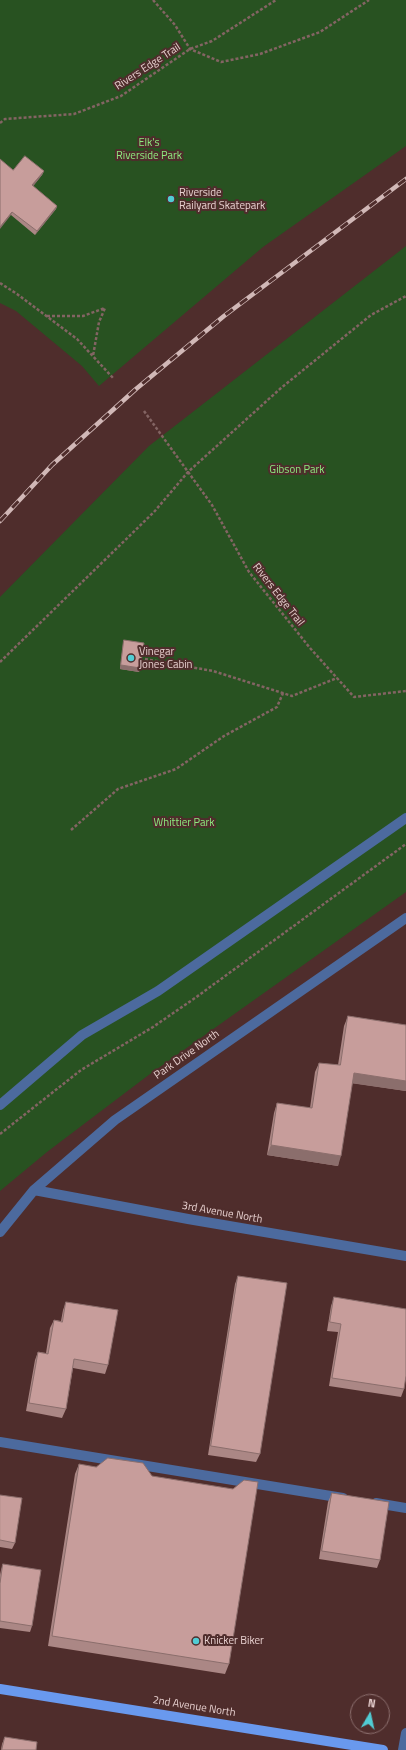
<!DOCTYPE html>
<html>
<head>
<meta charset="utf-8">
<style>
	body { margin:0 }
	#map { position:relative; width:406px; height:1750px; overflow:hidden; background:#4f2d2c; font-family:"Titillium Web",sans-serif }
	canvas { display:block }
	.north { position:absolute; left:350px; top:1694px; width:40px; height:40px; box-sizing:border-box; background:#4f2d2c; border:1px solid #8b6e6d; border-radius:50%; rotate:9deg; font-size:11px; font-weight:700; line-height:16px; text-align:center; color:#e6cfce }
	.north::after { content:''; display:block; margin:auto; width:14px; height:18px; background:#51ccd4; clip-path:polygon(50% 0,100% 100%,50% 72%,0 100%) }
</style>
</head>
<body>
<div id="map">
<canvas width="406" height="1750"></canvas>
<div class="north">N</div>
</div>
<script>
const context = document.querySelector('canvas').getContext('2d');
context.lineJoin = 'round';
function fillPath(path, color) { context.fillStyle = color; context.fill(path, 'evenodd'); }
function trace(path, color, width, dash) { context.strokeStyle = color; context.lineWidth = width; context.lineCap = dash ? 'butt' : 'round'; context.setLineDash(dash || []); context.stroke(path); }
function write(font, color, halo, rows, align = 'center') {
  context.font = font + ' "Titillium Web",sans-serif'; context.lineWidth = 4; context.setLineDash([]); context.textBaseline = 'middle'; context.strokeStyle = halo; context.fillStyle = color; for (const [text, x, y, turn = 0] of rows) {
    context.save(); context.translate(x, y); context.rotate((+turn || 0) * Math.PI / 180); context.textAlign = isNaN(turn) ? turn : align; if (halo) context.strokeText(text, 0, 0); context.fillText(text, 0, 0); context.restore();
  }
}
fillPath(new Path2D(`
	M 0,0 L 406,0 L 406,146 L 263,247 L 99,386 L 82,366 L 16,311 L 0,303 Z
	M 406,246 L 406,892 L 150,1074 L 47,1152 L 0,1191 L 0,597 L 149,446 Z`), '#285221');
trace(new Path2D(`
	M 153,0 L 175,25 L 190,49 L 221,62 L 260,54 L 320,32 L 369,0
	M 0,123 L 5,119 L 74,114 L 121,96 L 190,49 L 212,41 L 276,0
	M 0,283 L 17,294 L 77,339 L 114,379
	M 47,316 L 83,316 L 105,308 L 99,322 L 93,356
	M 144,411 L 212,505 L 249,572 L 310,648 L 354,697 L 406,691
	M 145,659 L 213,671 L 292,696 L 337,678
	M 0,662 L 154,512 L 188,472 L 281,388 L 371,315 L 406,296
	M 71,830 L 118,789 L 176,769 L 224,736 L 277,707 L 283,693
	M 0,1134 L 81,1070 L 153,1027 L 195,998 L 406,844`), '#836463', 2.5, [3, 2]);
trace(new Path2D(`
	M 0,1105 L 82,1035 L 158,991 L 406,818
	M 34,1190 L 188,1219 L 406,1256
	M 0,1232 L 34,1190 L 115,1120 L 406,918
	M 0,1442 L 343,1498
	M 376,1503 L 406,1508
	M 403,1750 L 406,1733`), '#4c6a9e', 10);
trace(new Path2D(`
	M 0,1689 L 383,1750`), '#6999ee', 10);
const rail = new Path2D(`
	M 0,521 L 52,465 L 136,389 L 224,316 L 406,179`);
trace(rail, '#d1b8b7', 4.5);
trace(rail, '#4f2d2c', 3, [9]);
fillPath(new Path2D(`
	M 13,170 L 44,171 L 42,175 L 33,186 L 57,206 L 56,209 L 35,235 L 11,215 Z
	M 124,640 L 140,668 L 139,672 L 120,669 L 123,644 Z
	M 348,1016 L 406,1025 L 406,1091 L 352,1083 L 338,1166 L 267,1155 L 274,1113 L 277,1103 L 310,1108 L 315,1072 L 319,1063 L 338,1065 L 344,1026 Z
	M 238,1276 L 260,1454 L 256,1462 L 208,1455 L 235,1284 Z
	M 334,1297 L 404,1389 L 401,1397 L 329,1386 L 338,1332 L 327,1331 L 331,1306 Z
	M 66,1302 L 108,1365 L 105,1374 L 73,1368 L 66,1409 L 62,1418 L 26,1411 L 35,1360 L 38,1352 L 46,1353 L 50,1328 L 54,1320 L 61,1321 L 63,1310 Z
	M 79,1464 L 229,1664 L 225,1674 L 48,1646 L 75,1474 Z
	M 332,1493 L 380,1560 L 377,1568 L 319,1559 L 328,1502 Z
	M 0,1495 L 15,1543 L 12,1549 L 0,1547 Z
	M 3,1564 L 32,1626 L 30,1632 L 0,1628 L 0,1575 L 1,1570 Z
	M 5,1737 L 36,1750 L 1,1750 L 2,1744 Z`), '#ab8785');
fillPath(new Path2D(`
	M 44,171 L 42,175 L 31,189 L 32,185 Z
	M 57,206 L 56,209 L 35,235 L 37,231 Z
	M 12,212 L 11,215 L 0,229 L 0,227 Z
	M 121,665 L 140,668 L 139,672 L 120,669 Z
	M 354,1073 L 406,1081 L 406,1091 L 350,1083 Z
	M 271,1145 L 341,1156 L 338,1166 L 267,1155 Z`), '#8b6e6c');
const building = new Path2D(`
	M 25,156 L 44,171 L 32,185 L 57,206 L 37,231 L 12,212 L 0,227 L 0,159 L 13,170 Z
	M 124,640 L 144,643 L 140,668 L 121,665 Z
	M 348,1016 L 406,1025 L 406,1081 L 354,1073 L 341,1156 L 271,1145 L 277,1103 L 312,1108 L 319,1063 L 340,1065 Z
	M 238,1276 L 287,1283 L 260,1454 L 211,1446 Z
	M 334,1297 L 406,1309 L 406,1376 L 404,1389 L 332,1378 L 341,1324 L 330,1322 Z
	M 66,1302 L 118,1310 L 108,1365 L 74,1359 L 66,1409 L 29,1403 L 38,1352 L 48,1354 L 54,1320 L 62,1322 Z
	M 108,1458 L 143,1463 L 152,1476 L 233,1489 L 244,1480 L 258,1482 L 229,1664 L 52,1636 L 79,1464 L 96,1467 Z
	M 332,1493 L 389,1502 L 380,1560 L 322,1551 Z
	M 0,1495 L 22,1498 L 15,1543 L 0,1540 Z
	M 3,1564 L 41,1570 L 32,1626 L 0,1621 L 0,1584 Z
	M 5,1737 L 37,1742 L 36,1750 L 2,1750 Z`);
fillPath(building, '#c79d9b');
trace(building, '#8b6e6c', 1);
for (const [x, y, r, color] of [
	[171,199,4,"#51ccd4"],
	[131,658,4,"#51ccd4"],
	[196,1641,4,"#51ccd4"]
]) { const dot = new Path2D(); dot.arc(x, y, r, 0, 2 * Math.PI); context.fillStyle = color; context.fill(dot); trace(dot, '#4f2d2c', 1.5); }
write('11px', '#e6cfce', '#4f2d2c', [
	["Rivers Edge Trail",148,67,-33],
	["Rivers Edge Trail",278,595,52],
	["Park Drive North",187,1055,-35],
	["3rd Avenue North",222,1213,10],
	["2nd Avenue North",194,1707,9]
]);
write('11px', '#8deb7f', '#4f2d2c', [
	["Elk's",149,143],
	["Riverside Park",149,156],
	["Gibson Park",297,470],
	["Whittier Park",184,823]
]);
write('11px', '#e6cfce', '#4f2d2c', [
	["Riverside",179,193],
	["Railyard Skatepark",179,206],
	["Vinegar",139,652],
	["Jones Cabin",139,665],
	["Knicker Biker",204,1641]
], 'left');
</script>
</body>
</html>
